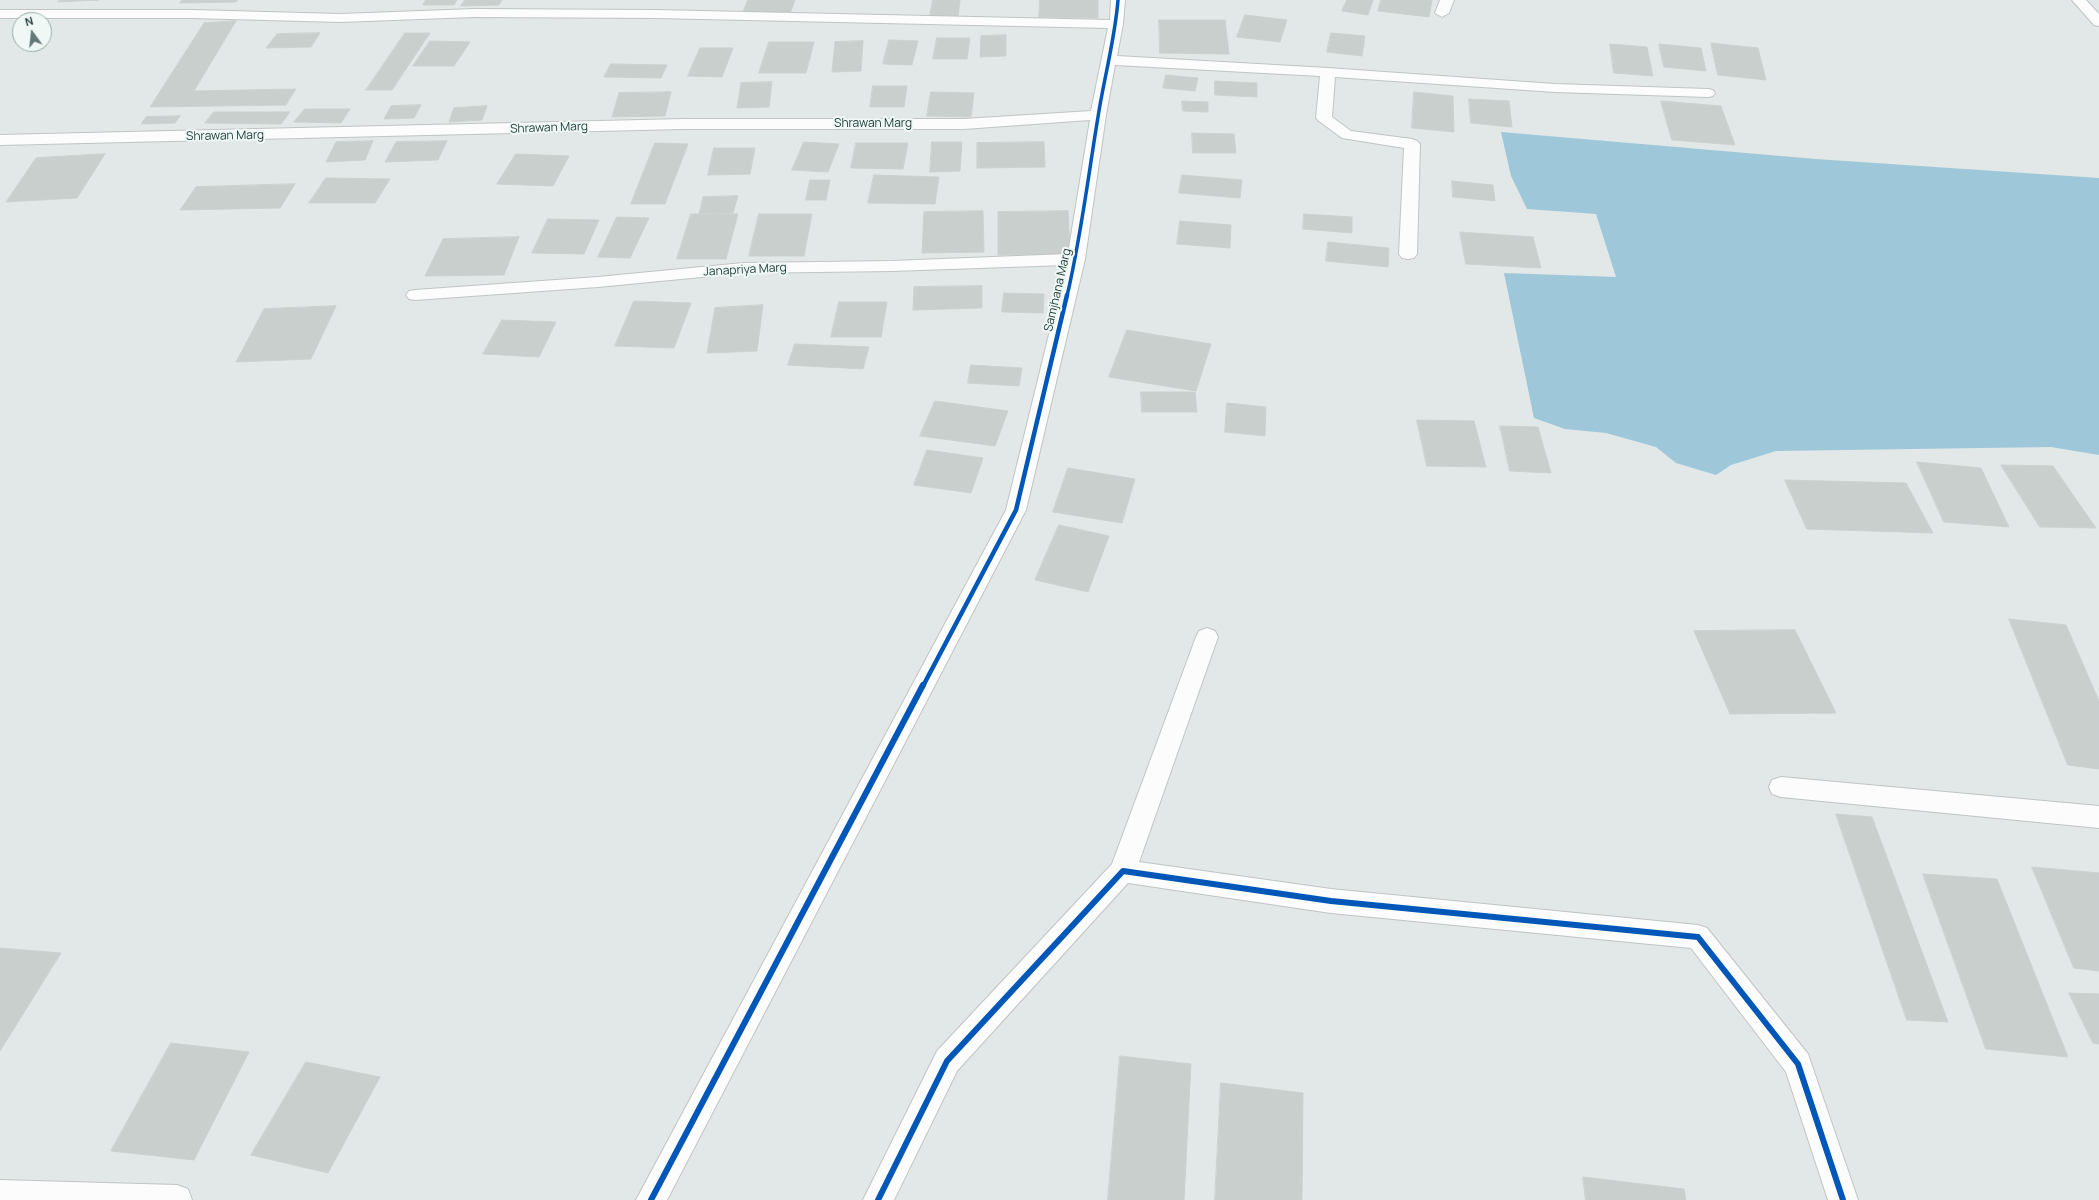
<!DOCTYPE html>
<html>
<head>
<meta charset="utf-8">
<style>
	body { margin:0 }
	#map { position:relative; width:2099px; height:1200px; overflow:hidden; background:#e2e8e7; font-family:Manrope,sans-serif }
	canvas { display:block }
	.north { position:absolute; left:12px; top:12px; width:40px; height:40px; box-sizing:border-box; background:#eff8f5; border:1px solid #9badaa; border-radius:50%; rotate:345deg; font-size:11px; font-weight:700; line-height:16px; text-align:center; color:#1e3c3a }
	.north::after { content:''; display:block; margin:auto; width:14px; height:18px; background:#637877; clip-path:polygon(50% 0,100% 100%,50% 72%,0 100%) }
</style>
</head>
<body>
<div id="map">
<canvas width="2099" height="1200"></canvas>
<div class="north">N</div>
</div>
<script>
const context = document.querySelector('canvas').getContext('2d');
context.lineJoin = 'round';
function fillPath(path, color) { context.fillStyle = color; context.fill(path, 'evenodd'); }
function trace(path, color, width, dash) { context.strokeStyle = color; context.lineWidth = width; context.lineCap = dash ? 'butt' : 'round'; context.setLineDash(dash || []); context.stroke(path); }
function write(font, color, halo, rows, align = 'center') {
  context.font = font + ' Manrope,sans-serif'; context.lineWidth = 4; context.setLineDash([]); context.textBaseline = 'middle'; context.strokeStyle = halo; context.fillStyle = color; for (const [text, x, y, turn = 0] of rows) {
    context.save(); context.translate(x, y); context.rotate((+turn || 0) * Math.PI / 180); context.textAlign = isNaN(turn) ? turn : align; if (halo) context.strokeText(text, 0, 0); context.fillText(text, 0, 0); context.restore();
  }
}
fillPath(new Path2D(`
	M 1501,132 L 1816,159 L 2099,178 L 2099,455 L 2051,447 L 1776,451 L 1731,465 L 1716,475 L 1676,463 L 1656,447 L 1606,433 L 1565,429 L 1534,418 L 1504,273 L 1616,277 L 1596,214 L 1527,209 L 1511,176 Z`), '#9ec7da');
const building = new Path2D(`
	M 60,0 L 99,0 L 58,2 Z
	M 182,0 L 238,0 L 236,2 L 180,3 Z
	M 426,0 L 457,0 L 454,5 L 423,5 Z
	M 465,0 L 502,0 L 499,5 L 461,6 Z
	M 748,0 L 795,0 L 789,16 L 742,15 Z
	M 933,0 L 960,0 L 958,17 L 930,16 Z
	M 1040,0 L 1098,0 L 1098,18 L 1039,17 Z
	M 1347,0 L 1373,0 L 1368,15 L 1342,11 Z
	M 1381,0 L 1432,0 L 1429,17 L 1378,11 Z
	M 1245,15 L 1287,20 L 1280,42 L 1237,37 Z
	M 1159,20 L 1225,20 L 1229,54 L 1160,53 Z
	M 236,21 L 194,91 L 296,89 L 286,105 L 150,107 L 204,23 Z
	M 320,33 L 311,47 L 266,48 L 277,34 Z
	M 405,33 L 430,33 L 392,90 L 366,90 Z
	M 1331,33 L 1365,36 L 1362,56 L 1327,52 Z
	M 1006,35 L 1006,56 L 980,57 L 981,36 Z
	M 937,38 L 970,38 L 967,59 L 933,59 Z
	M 889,40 L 918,41 L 912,65 L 883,64 Z
	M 430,41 L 470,42 L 454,66 L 413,66 Z
	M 863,41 L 861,71 L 832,72 L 835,42 Z
	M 769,42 L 814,42 L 806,73 L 759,73 Z
	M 1711,43 L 1758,48 L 1766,80 L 1718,75 Z
	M 1610,44 L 1647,47 L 1653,76 L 1614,73 Z
	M 1659,44 L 1701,48 L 1706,71 L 1664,67 Z
	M 700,48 L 733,48 L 722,77 L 688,76 Z
	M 611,64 L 667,65 L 661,78 L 604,77 Z
	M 1166,75 L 1198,78 L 1195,91 L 1163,88 Z
	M 1215,81 L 1257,83 L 1257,97 L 1215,95 Z
	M 772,82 L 769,107 L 737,108 L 741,83 Z
	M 873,86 L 907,86 L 904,107 L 870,107 Z
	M 671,92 L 665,116 L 612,117 L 619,93 Z
	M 931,92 L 974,93 L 971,117 L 927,116 Z
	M 1414,92 L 1453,96 L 1454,132 L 1412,128 Z
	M 1469,99 L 1509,101 L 1512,127 L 1471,123 Z
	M 1182,101 L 1208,102 L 1208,112 L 1183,111 Z
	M 1661,101 L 1721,106 L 1735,145 L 1672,140 Z
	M 421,105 L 414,118 L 384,119 L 391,106 Z
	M 487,106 L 482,120 L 449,122 L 454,108 Z
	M 305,109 L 350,109 L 341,123 L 294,122 Z
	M 214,112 L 290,112 L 281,124 L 205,123 Z
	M 180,116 L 175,123 L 141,124 L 146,117 Z
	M 1192,133 L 1234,134 L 1236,153 L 1193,153 Z
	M 373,141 L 365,160 L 326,162 L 336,142 Z
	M 447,141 L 438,160 L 385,162 L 396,142 Z
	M 804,142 L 839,144 L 828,172 L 792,170 Z
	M 932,142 L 962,142 L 960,171 L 930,172 Z
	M 1044,142 L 1045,167 L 977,168 L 977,143 Z
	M 655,143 L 688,144 L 665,204 L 631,204 Z
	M 856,143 L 908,143 L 903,169 L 851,168 Z
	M 714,148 L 755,148 L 750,174 L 708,175 Z
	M 105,154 L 77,198 L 6,202 L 36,158 Z
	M 516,154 L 569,156 L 553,186 L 497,184 Z
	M 874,175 L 939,177 L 935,204 L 868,203 Z
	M 1182,175 L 1242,180 L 1240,198 L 1179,193 Z
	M 326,178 L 390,179 L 375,203 L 309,203 Z
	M 810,180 L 830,180 L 826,200 L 806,200 Z
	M 1452,181 L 1493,185 L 1495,201 L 1453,197 Z
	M 295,184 L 280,208 L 180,210 L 196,187 Z
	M 738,196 L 733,213 L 699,214 L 703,197 Z
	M 983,211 L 984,252 L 922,253 L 924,212 Z
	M 1068,211 L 1070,254 L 998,255 L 998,212 Z
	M 691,214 L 738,214 L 726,259 L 677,259 Z
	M 759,214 L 812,214 L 804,256 L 749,256 Z
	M 1304,214 L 1352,217 L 1352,233 L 1303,229 Z
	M 617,217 L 649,218 L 630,258 L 598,257 Z
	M 548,219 L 599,220 L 584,254 L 532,253 Z
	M 1180,221 L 1231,225 L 1230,248 L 1177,244 Z
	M 1460,232 L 1533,237 L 1541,268 L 1466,264 Z
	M 519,237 L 504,275 L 425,276 L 443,239 Z
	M 1328,242 L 1389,248 L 1388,267 L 1326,261 Z
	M 982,286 L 982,308 L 913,310 L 914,287 Z
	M 1004,293 L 1044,294 L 1043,313 L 1002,312 Z
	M 634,301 L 691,303 L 674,348 L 615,346 Z
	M 839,302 L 887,302 L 881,337 L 831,337 Z
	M 763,305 L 757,351 L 707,353 L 715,308 Z
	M 336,306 L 311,359 L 236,362 L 264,309 Z
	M 502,320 L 556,322 L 539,357 L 483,354 Z
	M 1127,330 L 1211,344 L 1196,391 L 1109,377 Z
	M 795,344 L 869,347 L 863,369 L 788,365 Z
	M 971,365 L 1022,368 L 1019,386 L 968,383 Z
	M 1141,392 L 1195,392 L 1197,412 L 1142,412 Z
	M 935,401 L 1008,411 L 995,446 L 920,436 Z
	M 1227,403 L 1266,407 L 1265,436 L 1225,432 Z
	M 1417,420 L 1474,421 L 1486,467 L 1427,466 Z
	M 1500,426 L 1538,427 L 1551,473 L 1510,471 Z
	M 927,450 L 983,458 L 971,493 L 914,485 Z
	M 1917,462 L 1981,468 L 2009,527 L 1944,522 Z
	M 2001,465 L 2053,466 L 2096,528 L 2040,527 Z
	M 1068,468 L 1135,479 L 1122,523 L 1053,512 Z
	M 1785,480 L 1906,483 L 1933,533 L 1807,529 Z
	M 1059,525 L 1109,536 L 1088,592 L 1035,580 Z
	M 2009,619 L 2066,625 L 2099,701 L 2099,769 L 2068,765 Z
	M 1795,630 L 1836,713 L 1730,714 L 1694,631 Z
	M 1836,814 L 1872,817 L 1948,1022 L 1907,1020 Z
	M 2032,867 L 2099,873 L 2099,971 L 2074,968 Z
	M 1923,874 L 1997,879 L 2068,1057 L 1986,1049 Z
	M 0,948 L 61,953 L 0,1051 Z
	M 2069,993 L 2099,994 L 2099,1044 L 2093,1043 Z
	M 171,1043 L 249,1052 L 194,1160 L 111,1151 Z
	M 1120,1056 L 1191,1064 L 1184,1200 L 1108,1200 Z
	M 306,1062 L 380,1077 L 328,1173 L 251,1155 Z
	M 1221,1083 L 1303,1093 L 1302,1200 L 1215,1200 Z
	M 1583,1177 L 1684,1189 L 1686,1200 L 1586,1200 Z`);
fillPath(building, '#c9cfcd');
trace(building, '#cbd1d0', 1);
const minor = new Path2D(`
	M 1111,0 L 1125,0 L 1123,24 L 1117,56 L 1328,68 L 1555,84 L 1708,89 L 1713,90 L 1715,93 L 1713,96 L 1708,97 L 1555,92 L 1335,77 L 1332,117 L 1351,131 L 1412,139 L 1417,141 L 1420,144 L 1417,254 L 1414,258 L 1408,259 L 1402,258 L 1399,254 L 1404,148 L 1342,138 L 1319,121 L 1316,118 L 1320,76 L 1115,65 L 1106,115 L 1085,259 L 1026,510 L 667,1200 L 636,1200 L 1006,510 L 1066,265 L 892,271 L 743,273 L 598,287 L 415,300 L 409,299 L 406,295 L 409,291 L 415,290 L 598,277 L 743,263 L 892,261 L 1068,254 L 1090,120 L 964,129 L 684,129 L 0,145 L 0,135 L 684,119 L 964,119 L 1091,111 L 1108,28 L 656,18 L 474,17 L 340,22 L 192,18 L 0,18 L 0,10 L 192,10 L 340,14 L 474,9 L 656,10 L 1110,20 Z
	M 1440,0 L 1454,0 L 1449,13 L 1442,17 L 1435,13 Z
	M 2072,0 L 2086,0 L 2099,14 L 2099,26 L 2094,25 Z
	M 1207,628 L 1215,631 L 1218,637 L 1139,862 L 1331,889 L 1698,925 L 1707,928 L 1808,1054 L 1858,1200 L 1828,1200 L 1786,1072 L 1691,948 L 1331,913 L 1128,883 L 957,1071 L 894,1200 L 863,1200 L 937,1051 L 1112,864 L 1196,637 L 1199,631 Z
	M 1781,777 L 2099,806 L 2099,828 L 1781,797 L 1772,794 L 1769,787 L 1772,780 Z
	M 0,1180 L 177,1185 L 188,1189 L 192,1200 L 0,1200 Z`);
trace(minor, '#bfc5c4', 2);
fillPath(minor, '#fbfcfb');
trace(new Path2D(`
	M 1067,296 C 1081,237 1088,177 1098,117 C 1104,78 1115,39 1118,0`), '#0057b8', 3.5);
trace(new Path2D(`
	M 923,686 L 1016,510 L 1067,295`), '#0057b8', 4.5);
trace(new Path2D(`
	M 651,1200 L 923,685
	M 878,1200 L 947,1061 L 1123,871 L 1331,901 L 1698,937 L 1798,1064 L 1843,1200`), '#0057b8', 6);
write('12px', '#1e3c3a', '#eff8f5', [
	["Shrawan Marg",873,124],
	["Shrawan Marg",549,128,-2],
	["Shrawan Marg",225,136,-1],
	["Janapriya Marg",745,270,-3],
	["Samjhana Marg",1058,290,-77]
]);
</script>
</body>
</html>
